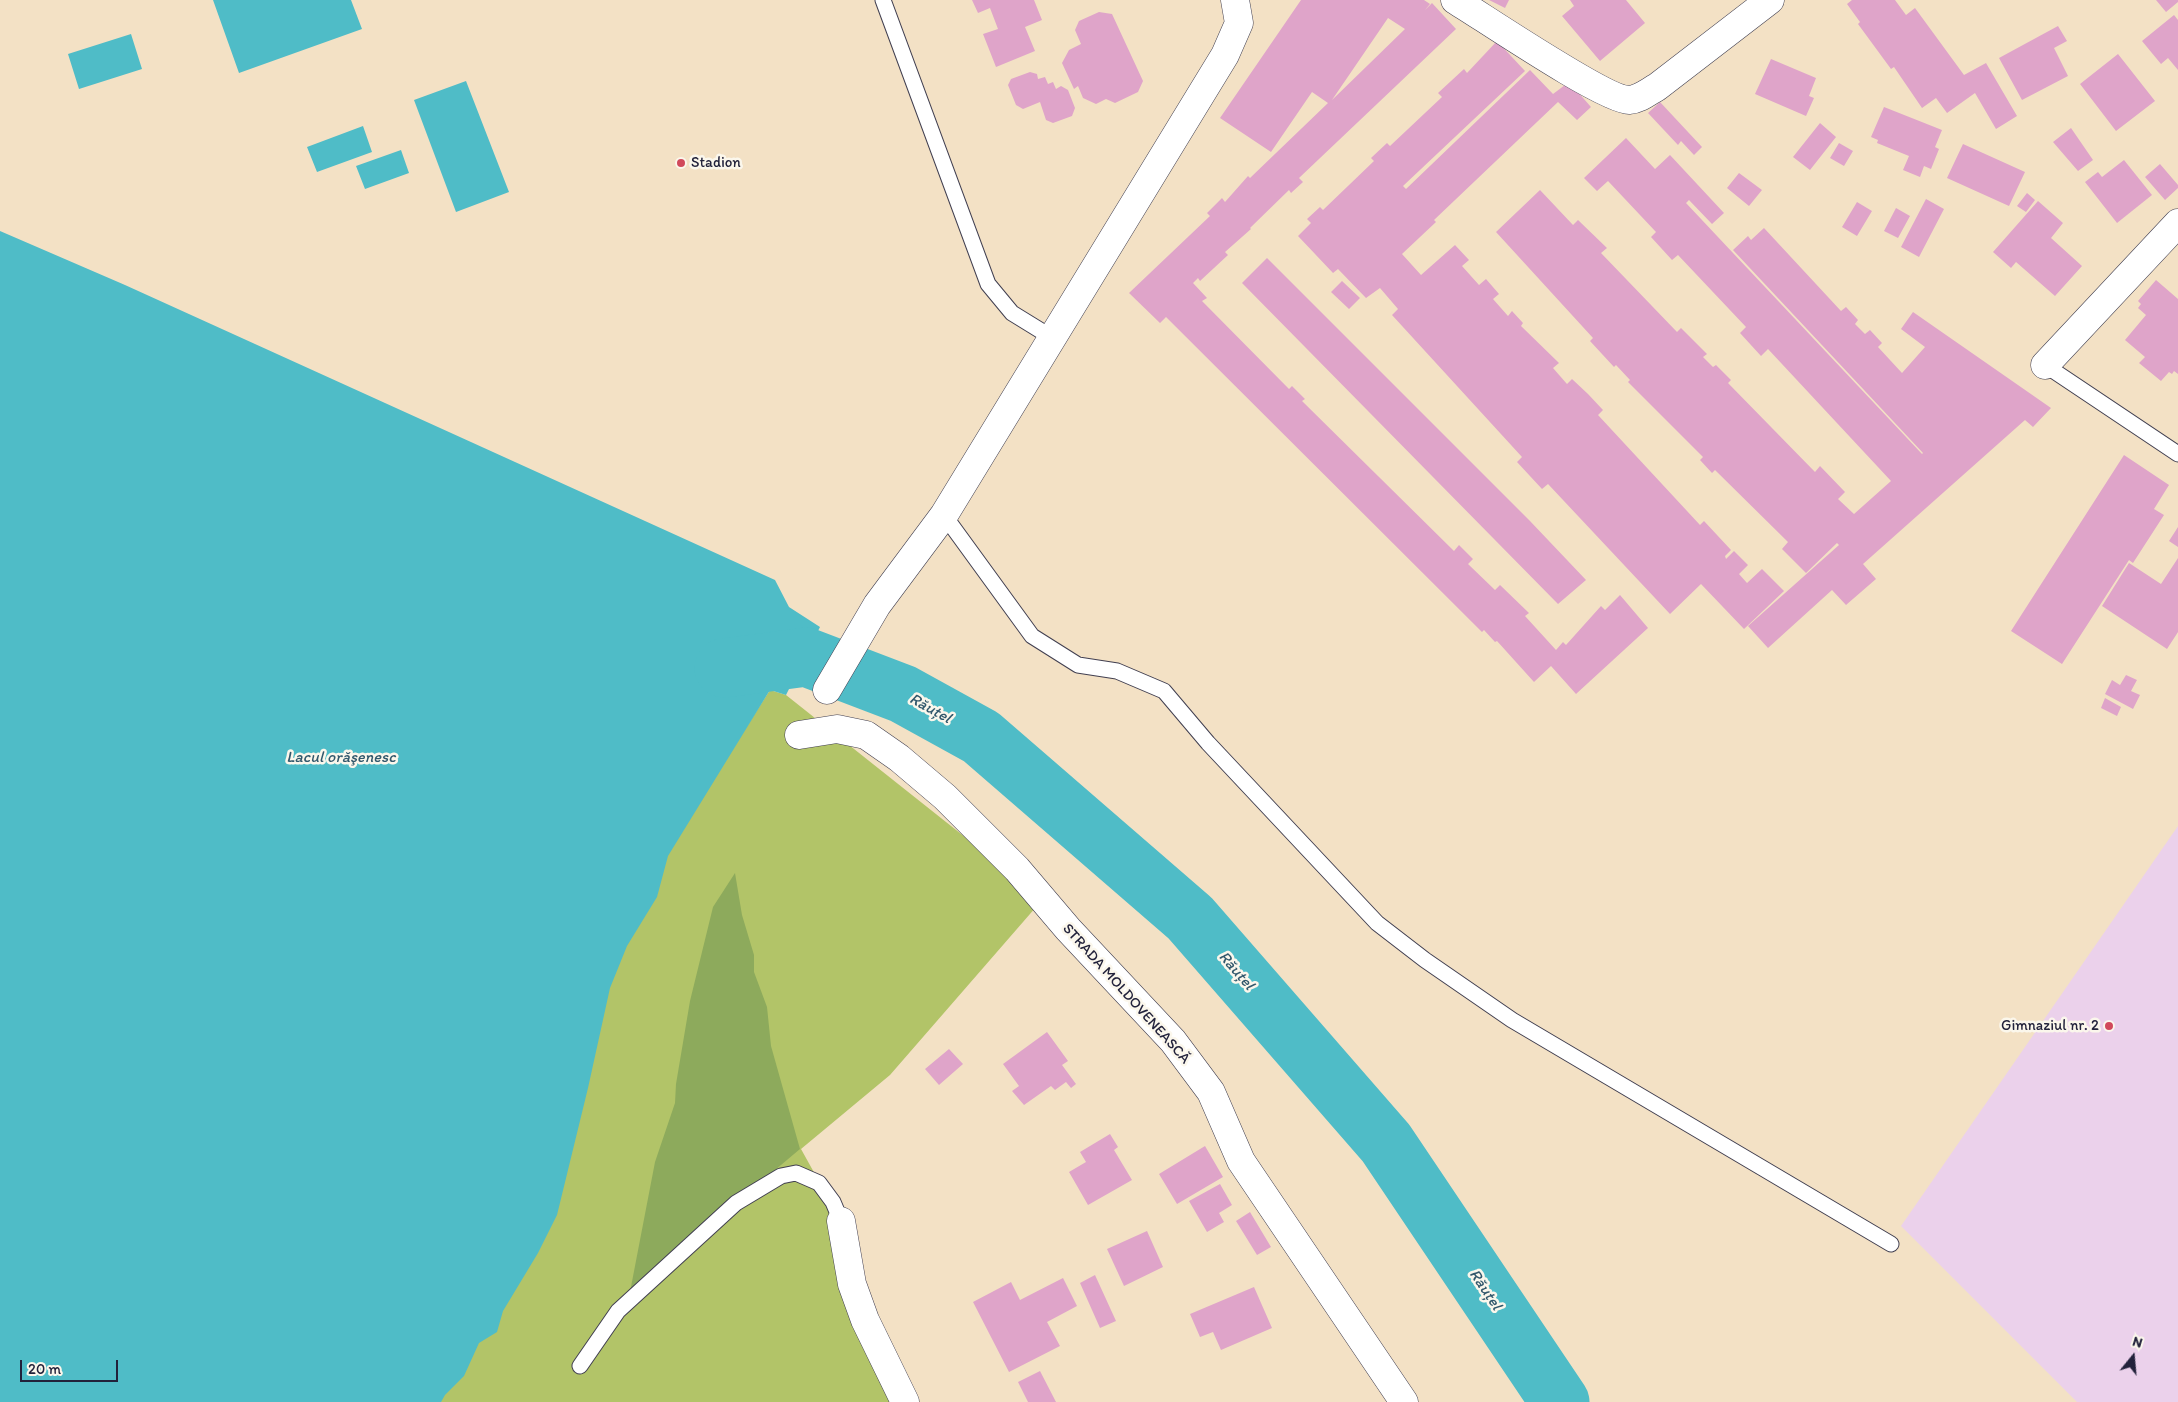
<!DOCTYPE html>
<html>
<head>
<meta charset="utf-8">
<style>
	body { margin:0 }
	#map { position:relative; width:2178px; height:1402px; overflow:hidden; background:#f3e1c5; font-family:Itim,sans-serif }
	canvas { display:block }
	.north { position:absolute; left:2108px; top:1332px; width:50px; height:50px; -webkit-text-stroke:4px #fbf7ec; paint-order:stroke; rotate:17deg; font-size:14px; font-weight:700; line-height:20px; text-align:center; color:#22223b }
	.north::after { content:''; display:block; margin:auto; width:18px; height:22px; background:#22223b; clip-path:polygon(50% 0,100% 100%,50% 72%,0 100%) }
	.scale { position:absolute; left:20px; top:1360px; width:98px; height:22px; box-sizing:border-box; border:2px solid #22223b; border-top:0; padding-left:6px; font-size:15px; line-height:18px; white-space:nowrap; color:#22223b; -webkit-text-stroke:4px #fbf7ec; paint-order:stroke }
</style>
</head>
<body>
<div id="map">
<canvas width="2178" height="1402"></canvas>
<div class="north">N</div>
<div class="scale">20 m</div>
</div>
<script>
const context = document.querySelector('canvas').getContext('2d');
context.lineJoin = 'round';
function fillPath(path, color) { context.fillStyle = color; context.fill(path, 'evenodd'); }
function trace(path, color, width, dash) { context.strokeStyle = color; context.lineWidth = width; context.lineCap = dash ? 'butt' : 'round'; context.setLineDash(dash || []); context.stroke(path); }
function write(font, color, halo, rows, align = 'center') {
  context.font = font + ' Itim,sans-serif'; context.lineWidth = 5; context.setLineDash([]); context.textBaseline = 'middle'; context.strokeStyle = halo; context.fillStyle = color; for (const [text, x, y, turn = 0] of rows) {
    context.save(); context.translate(x, y); context.rotate((+turn || 0) * Math.PI / 180); context.textAlign = isNaN(turn) ? turn : align; if (halo) context.strokeText(text, 0, 0); context.fillText(text, 0, 0); context.restore();
  }
}
fillPath(new Path2D(`
	M 2178,826 L 2178,1402 L 2077,1402 L 1901,1226 Z`), '#ebd1eb');
fillPath(new Path2D(`
	M 770,690 L 786,695 L 1043,899 L 890,1075 L 801,1149 L 841,1221 L 911,1402 L 414,1402 L 605,948 Z`), '#b2c468');
fillPath(new Path2D(`
	M 735,873 L 742,915 L 754,955 L 754,972 L 767,1007 L 771,1046 L 800,1149 L 630,1292 L 655,1162 L 675,1103 L 676,1084 L 690,1001 L 713,907 Z`), '#8daa5c');
fillPath(new Path2D(`
	M 213,0 L 351,0 L 362,29 L 239,73 Z
	M 131,34 L 142,69 L 79,89 L 68,54 Z
	M 466,81 L 509,192 L 456,212 L 414,100 Z
	M 363,126 L 372,152 L 317,172 L 307,147 Z
	M 401,150 L 409,173 L 365,189 L 356,166 Z
	M 0,231 L 125,285 L 775,580 L 789,607 L 820,627 L 786,695 L 770,690 L 668,856 L 657,897 L 627,946 L 610,988 L 588,1088 L 557,1215 L 538,1253 L 503,1311 L 497,1332 L 479,1343 L 464,1376 L 445,1395 L 441,1402 L 0,1402 Z`), '#4fbcc7');
trace(new Path2D(`
	M 724,668 L 806,657 L 903,694 L 981,737 L 1190,918 L 1386,1143 L 1560,1402`), '#4fbcc7', 59);
fillPath(new Path2D(`
	M 972,0 L 1034,0 L 1042,20 L 1025,27 L 1035,51 L 996,67 L 983,34 L 998,29 L 990,8 L 978,13 Z
	M 1301,0 L 1424,0 L 1430,4 L 1425,10 L 1432,3 L 1456,29 L 1299,178 L 1303,182 L 1291,193 L 1289,190 L 1250,228 L 1251,229 L 1225,252 L 1228,255 L 1200,281 L 1198,278 L 1193,283 L 1207,298 L 1202,301 L 1289,389 L 1292,386 L 1305,399 L 1302,401 L 1454,551 L 1459,545 L 1473,559 L 1468,564 L 1495,590 L 1500,585 L 1529,613 L 1525,616 L 1556,650 L 1563,642 L 1566,645 L 1601,606 L 1605,610 L 1620,595 L 1648,628 L 1576,694 L 1551,666 L 1534,682 L 1497,641 L 1495,642 L 1484,630 L 1482,632 L 1166,317 L 1160,323 L 1129,293 L 1210,216 L 1207,213 L 1222,198 L 1225,202 L 1248,176 L 1250,178 L 1328,103 L 1312,92 L 1271,152 L 1220,118 ZM 1388,18 L 1405,29 L 1332,100 Z
	M 1489,0 L 1509,0 L 1505,8 Z
	M 1570,0 L 1626,0 L 1645,23 L 1600,61 L 1562,16 L 1574,6 Z
	M 1852,0 L 1895,0 L 1906,15 L 1915,8 L 1964,75 L 1986,63 L 2017,116 L 1996,129 L 1975,93 L 1947,113 L 1936,98 L 1922,108 L 1894,67 L 1891,69 L 1858,24 L 1860,22 L 1847,4 Z
	M 2156,0 L 2178,0 L 2178,2 L 2166,12 Z
	M 1099,12 L 1112,14 L 1143,81 L 1138,92 L 1115,103 L 1106,99 L 1096,104 L 1083,98 L 1078,86 L 1074,89 L 1062,63 L 1069,50 L 1081,44 L 1075,30 L 1079,21 Z
	M 2174,15 L 2178,20 L 2178,70 L 2168,58 L 2161,64 L 2142,41 Z
	M 2058,26 L 2067,41 L 2054,48 L 2068,76 L 2022,100 L 1999,58 Z
	M 1497,41 L 1525,71 L 1403,186 L 1406,189 L 1530,70 L 1553,94 L 1569,82 L 1591,107 L 1577,120 L 1558,102 L 1434,220 L 1436,222 L 1402,254 L 1421,275 L 1455,245 L 1469,260 L 1462,266 L 1479,285 L 1486,279 L 1499,294 L 1493,299 L 1508,316 L 1512,311 L 1523,323 L 1521,326 L 1559,363 L 1553,368 L 1567,384 L 1572,379 L 1588,394 L 1603,410 L 1598,415 L 1700,525 L 1704,521 L 1731,550 L 1725,556 L 1726,559 L 1734,551 L 1748,565 L 1739,574 L 1747,583 L 1762,569 L 1784,591 L 1744,629 L 1701,584 L 1670,614 L 1548,484 L 1542,489 L 1517,462 L 1522,457 L 1392,315 L 1398,309 L 1380,288 L 1366,298 L 1338,269 L 1333,273 L 1298,236 L 1311,223 L 1307,219 L 1320,207 L 1323,210 L 1374,161 L 1371,158 L 1387,143 L 1390,146 L 1442,97 L 1438,93 L 1464,69 L 1467,73 Z
	M 2118,54 L 2155,101 L 2116,131 L 2080,84 Z
	M 1771,59 L 1816,78 L 1809,96 L 1814,98 L 1806,116 L 1755,94 Z
	M 1030,72 L 1037,74 L 1038,79 L 1045,77 L 1048,84 L 1053,82 L 1056,89 L 1061,86 L 1068,90 L 1075,108 L 1072,116 L 1053,123 L 1046,120 L 1040,102 L 1023,109 L 1016,105 L 1008,85 L 1011,79 Z
	M 1660,102 L 1702,147 L 1694,155 L 1681,141 L 1678,145 L 1648,113 Z
	M 1884,107 L 1942,130 L 1935,147 L 1939,149 L 1931,169 L 1924,166 L 1920,177 L 1903,170 L 1909,156 L 1877,143 L 1878,140 L 1871,137 Z
	M 1820,123 L 1836,137 L 1810,170 L 1793,157 Z
	M 2071,128 L 2093,160 L 2078,171 L 2053,142 Z
	M 1626,138 L 1655,169 L 1670,155 L 1724,213 L 1712,224 L 1689,200 L 1686,203 L 1922,454 L 1923,453 L 1733,250 L 1748,236 L 1751,240 L 1764,228 L 1841,311 L 1846,307 L 1858,320 L 1855,324 L 1865,334 L 1870,330 L 1882,343 L 1878,347 L 1902,373 L 1925,347 L 1901,329 L 1913,312 L 2051,408 L 2033,427 L 2025,420 L 1863,564 L 1876,579 L 1846,605 L 1832,590 L 1768,648 L 1748,626 L 1839,545 L 1837,543 L 1806,573 L 1782,549 L 1788,542 L 1715,470 L 1712,473 L 1700,460 L 1703,457 L 1628,382 L 1630,380 L 1616,365 L 1614,367 L 1590,341 L 1593,338 L 1496,232 L 1540,190 L 1573,225 L 1578,220 L 1607,248 L 1601,253 L 1677,332 L 1681,328 L 1707,354 L 1703,357 L 1713,367 L 1716,365 L 1731,380 L 1728,383 L 1815,472 L 1820,466 L 1845,492 L 1838,499 L 1854,514 L 1891,481 L 1768,349 L 1761,356 L 1740,333 L 1746,327 L 1678,255 L 1672,260 L 1651,237 L 1656,232 L 1608,181 L 1597,191 L 1584,178 Z
	M 1839,143 L 1853,151 L 1844,166 L 1830,158 Z
	M 1963,144 L 2025,172 L 2009,206 L 1947,178 Z
	M 2124,160 L 2152,195 L 2117,223 L 2085,182 L 2098,172 L 2102,177 Z
	M 2160,164 L 2178,185 L 2178,188 L 2165,200 L 2145,177 Z
	M 1739,173 L 1762,190 L 1749,206 L 1727,188 Z
	M 2027,193 L 2035,200 L 2026,212 L 2017,206 Z
	M 1926,199 L 1944,209 L 1919,257 L 1901,247 Z
	M 2038,201 L 2063,223 L 2051,238 L 2082,266 L 2055,296 L 2016,262 L 2011,268 L 1993,252 Z
	M 1857,202 L 1872,211 L 1857,236 L 1842,227 Z
	M 1896,208 L 1910,216 L 1898,238 L 1884,231 Z
	M 1267,258 L 1530,521 L 1586,580 L 1558,604 L 1242,283 Z
	M 2156,280 L 2178,299 L 2178,374 L 2174,371 L 2172,374 L 2169,372 L 2161,381 L 2139,363 L 2145,357 L 2125,340 L 2146,315 L 2138,308 L 2141,304 L 2138,301 Z
	M 1342,281 L 1360,298 L 1349,309 L 1331,292 Z
	M 2124,455 L 2169,485 L 2154,509 L 2164,515 L 2133,563 L 2129,560 L 2062,664 L 2011,631 Z
	M 2178,527 L 2178,547 L 2169,541 Z
	M 2178,558 L 2178,632 L 2167,649 L 2102,606 L 2129,563 L 2161,584 Z
	M 2126,675 L 2137,680 L 2131,691 L 2140,695 L 2133,709 L 2105,694 L 2112,680 L 2120,685 Z
	M 2105,698 L 2121,707 L 2117,716 L 2101,708 Z
	M 1047,1032 L 1068,1061 L 1062,1065 L 1076,1084 L 1071,1088 L 1066,1082 L 1055,1090 L 1051,1086 L 1024,1105 L 1012,1091 L 1019,1086 L 1003,1064 Z
	M 949,1049 L 963,1064 L 939,1085 L 925,1069 Z
	M 1110,1134 L 1118,1147 L 1114,1150 L 1132,1180 L 1088,1205 L 1069,1172 L 1086,1162 L 1080,1152 Z
	M 1205,1146 L 1223,1177 L 1177,1204 L 1159,1174 Z
	M 1220,1184 L 1232,1205 L 1219,1213 L 1224,1222 L 1207,1232 L 1189,1201 Z
	M 1250,1212 L 1271,1247 L 1257,1255 L 1236,1221 Z
	M 1147,1231 L 1163,1267 L 1124,1286 L 1107,1249 Z
	M 1095,1275 L 1116,1321 L 1100,1328 L 1080,1283 Z
	M 1063,1278 L 1077,1306 L 1047,1322 L 1060,1346 L 1009,1372 L 973,1302 L 1011,1282 L 1020,1300 Z
	M 1254,1287 L 1272,1328 L 1221,1350 L 1213,1332 L 1200,1337 L 1190,1314 Z
	M 1040,1371 L 1056,1402 L 1028,1402 L 1018,1382 Z`), '#dfa4c9');
const lane = new Path2D(`
	M 883,0 L 988,284 L 1012,313 L 1051,337
	M 2045,365 L 2178,454
	M 944,515 L 1032,636 L 1078,665 L 1117,671 L 1164,691 L 1208,743 L 1377,923 L 1425,960 L 1512,1020 L 1891,1244
	M 580,1366 L 618,1311 L 736,1203 L 781,1176 L 796,1173 L 819,1183 L 833,1202 L 841,1221`);
const street = new Path2D(`
	M 1455,0 C 1483,17 1605,100 1629,100 C 1640,99 1648,92 1657,87 L 1770,0
	M 2045,365 L 2178,223
	M 827,690 L 877,605 L 944,515 L 1225,55 L 1239,23 L 1235,0
	M 799,735 L 837,729 L 866,735 L 899,758 L 945,797 L 1017,869 L 1068,929 L 1173,1041 L 1211,1092 L 1241,1161 L 1404,1402
	M 841,1221 L 852,1284 L 865,1320 L 905,1402`);
trace(lane, '#413f50', 17);
trace(street, '#413f50', 29);
trace(lane, '#fff', 15);
trace(street, '#fff', 28);
for (const [x, y, r, color] of [
	[681,163,5,"#d1495b"],
	[2109,1026,5,"#d1495b"]
]) { const dot = new Path2D(); dot.arc(x, y, r, 0, 2 * Math.PI); context.fillStyle = color; context.fill(dot); trace(dot, '#fbf7ec', 2); }
write('15px', '#22223b', '#fbf7ec', [
	["Stadion",691,163],
	["Gimnaziul nr. 2",2099,1026,"right"]
], 'left');
write('15px', '#22223b', '#fbf7ec', [
	["STRADA MOLDOVENEASCĂ",1126,994,48]
]);
write('italic 16px', '#32586c', '#fbf7ec', [
	["Răuțel",930,709,29],
	["Lacul orăşenesc",341,758],
	["Răuțel",1236,971,49],
	["Răuțel",1485,1290,56]
]);
</script>
</body>
</html>
